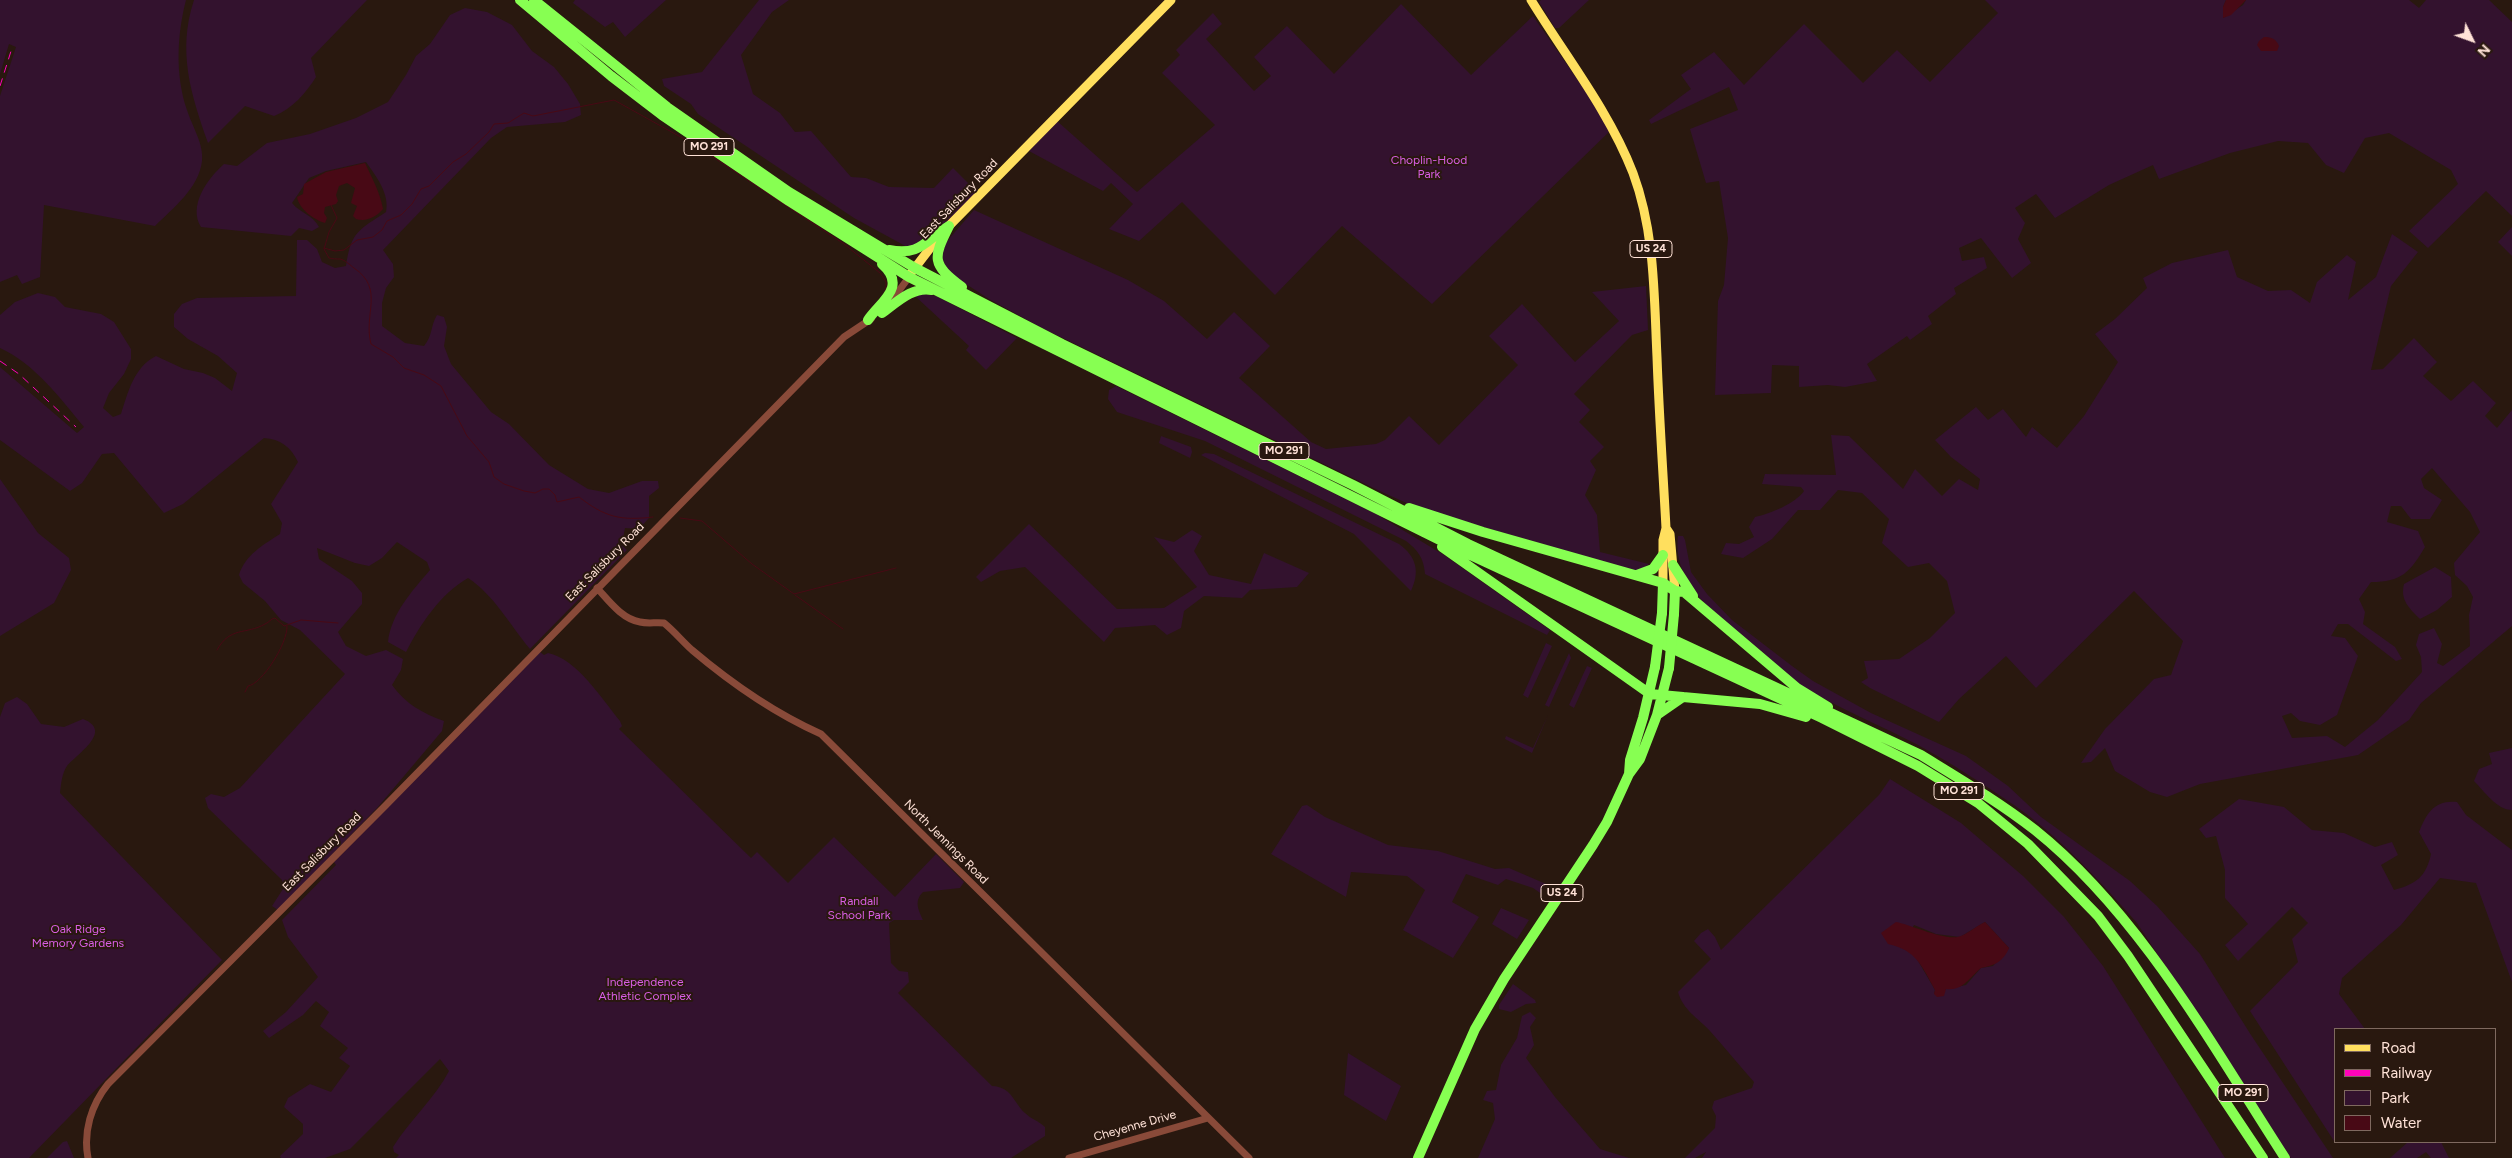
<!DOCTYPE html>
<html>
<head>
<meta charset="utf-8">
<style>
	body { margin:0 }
	#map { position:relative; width:2512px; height:1158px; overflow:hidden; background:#29180f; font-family:Figtree,sans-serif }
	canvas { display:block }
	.legend { position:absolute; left:2334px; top:1028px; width:162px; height:115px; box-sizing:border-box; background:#29180f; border:1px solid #7f695f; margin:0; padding:6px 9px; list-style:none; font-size:15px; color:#ffe2d7 }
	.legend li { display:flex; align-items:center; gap:10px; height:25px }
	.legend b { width:25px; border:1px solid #7f695f }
	.north { position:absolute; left:2447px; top:15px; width:50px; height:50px; -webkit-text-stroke:4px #29180f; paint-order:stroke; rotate:132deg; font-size:14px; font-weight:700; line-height:20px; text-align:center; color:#ffe2d7 }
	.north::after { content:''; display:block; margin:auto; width:18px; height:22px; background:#ffe2d7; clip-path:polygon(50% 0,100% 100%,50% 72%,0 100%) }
</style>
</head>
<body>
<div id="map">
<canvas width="2512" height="1158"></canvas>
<ul class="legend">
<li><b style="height:6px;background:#ffdf5e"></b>Road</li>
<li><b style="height:6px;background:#ff03ba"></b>Railway</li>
<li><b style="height:14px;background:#33122e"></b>Park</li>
<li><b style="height:14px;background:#480915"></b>Water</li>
</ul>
<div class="north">N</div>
</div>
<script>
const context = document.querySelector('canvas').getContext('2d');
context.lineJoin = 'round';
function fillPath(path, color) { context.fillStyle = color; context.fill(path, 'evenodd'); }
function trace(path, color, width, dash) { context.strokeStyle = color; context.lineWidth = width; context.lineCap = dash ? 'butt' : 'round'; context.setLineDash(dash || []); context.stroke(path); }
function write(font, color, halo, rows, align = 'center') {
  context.font = font + ' Figtree,sans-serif'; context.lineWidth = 4; context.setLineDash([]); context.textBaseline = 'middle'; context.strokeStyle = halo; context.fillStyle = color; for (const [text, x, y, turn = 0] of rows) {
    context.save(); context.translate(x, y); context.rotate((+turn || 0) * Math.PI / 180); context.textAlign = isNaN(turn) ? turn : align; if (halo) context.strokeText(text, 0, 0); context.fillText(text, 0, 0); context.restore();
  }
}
fillPath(new Path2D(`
	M 0,0 L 186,0 C 177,35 175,75 187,110 C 192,126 204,144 202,161 C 199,188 173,208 155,226 L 44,205 L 40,277 L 22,284 L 17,275 L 0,282 L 0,96 L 16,47 L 9,44 L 0,74 Z
	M 194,0 L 367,0 L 311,58 L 316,77 C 306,93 292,109 274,116 L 245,106 L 208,143 C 191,95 177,51 194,0 Z
	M 575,0 L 666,0 L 625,37 L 613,22 L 605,27 L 573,3 Z
	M 759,0 L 789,0 L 772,12 L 741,55 L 753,94 L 780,113 L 795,132 L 811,131 L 851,177 L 866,178 L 889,187 L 934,188 L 953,168 L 978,193 L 921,244 L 909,248 L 854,218 L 698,114 L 691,104 L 664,86 L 662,79 L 702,72 Z
	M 1541,0 L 1589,0 L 1559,28 L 1555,28 L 1539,2 Z
	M 1985,0 L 2226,0 L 2223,7 L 2223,18 L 2243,5 L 2246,0 L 2409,0 L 2419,8 L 2426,0 L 2489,0 L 2512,22 L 2512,216 L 2486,191 L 2428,248 L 2409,231 L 2458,184 L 2451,170 L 2389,133 L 2365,138 L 2344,173 L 2326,165 L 2308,143 L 2278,141 L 2230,153 L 2159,179 L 2153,165 L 2109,185 L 2055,218 L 2036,194 L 2015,208 L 2025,223 L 2018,239 L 2031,263 L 2012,278 L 1981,238 L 1959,248 L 1962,261 L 1984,257 L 1987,268 L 1954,288 L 1956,294 L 1928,316 L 1932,324 L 1910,340 L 1907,336 L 1867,364 L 1877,381 L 1845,387 L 1828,385 L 1799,387 L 1799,366 L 1772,365 L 1771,393 L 1715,395 L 1718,301 L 1724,285 L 1728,238 L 1719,181 L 1706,183 L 1690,129 L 1738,110 L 1729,87 L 1651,124 L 1649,120 L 1691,89 L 1681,75 L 1714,52 L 1744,85 L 1804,24 L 1863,83 L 1897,50 L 1930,82 L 1998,13 Z
	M 1401,4 L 1471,75 L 1533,16 L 1612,129 L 1432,304 L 1342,226 L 1275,295 L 1182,202 L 1139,241 L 1109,229 L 1133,204 L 1111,183 L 1103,191 L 1029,151 L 1057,121 L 1137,192 L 1215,125 L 1162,73 L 1180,55 L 1176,50 L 1213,13 L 1222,24 L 1206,39 L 1254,91 L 1271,76 L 1254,57 L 1287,26 L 1334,74 Z
	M 465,8 L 487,12 L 512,25 L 532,51 L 554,67 L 568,84 L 580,104 L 581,115 L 565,122 L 507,127 L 491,138 L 383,250 L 393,264 L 394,277 L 386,288 L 382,303 L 382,326 L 405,343 L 424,346 C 433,335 430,327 437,315 L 444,317 L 447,327 L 444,346 L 451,364 L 491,412 L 509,424 L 549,465 L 588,489 L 609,493 L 642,481 L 658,481 L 659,488 L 649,496 L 649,518 L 639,529 L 625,528 L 623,538 L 618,542 L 627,550 L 530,649 C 510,625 494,595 468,578 C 440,594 420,625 406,652 L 388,642 C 391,614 412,591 430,570 L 427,562 L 397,542 L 382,558 L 369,566 L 355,563 L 317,548 L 319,559 L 352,581 L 362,593 L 362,604 L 338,632 L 346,646 L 366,656 L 386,650 L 403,659 L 401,670 L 392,685 C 406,704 422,713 444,721 L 442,731 L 377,808 L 278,910 L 272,906 L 283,889 L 282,880 L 208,808 L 205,798 L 211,794 L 224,797 L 240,788 L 345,674 L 300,630 L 281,620 L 265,601 L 243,583 L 239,575 C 245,555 263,545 280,534 L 282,523 L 271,504 L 298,462 C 291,447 280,439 264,438 L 183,504 L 164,513 L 114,453 L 102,454 L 82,483 L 70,491 L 0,440 L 0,367 L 77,433 L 84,427 C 60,398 35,364 0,348 L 0,315 L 15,302 L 38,293 L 55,297 L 65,307 L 101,314 L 114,322 L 131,349 L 131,359 L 124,374 L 109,393 L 103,408 L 113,417 L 121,414 C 128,392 134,367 156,356 L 184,369 L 203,373 L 215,378 L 232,391 L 237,373 L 218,356 L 188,339 L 174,327 L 174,314 L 182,304 L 197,298 L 296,296 L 297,240 L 307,240 L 317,249 L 322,262 L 335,268 L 346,266 C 351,231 359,230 386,212 C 390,194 376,176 366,162 L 326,171 L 309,178 L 292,203 C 300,213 313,215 319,227 L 312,231 L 299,228 L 291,236 L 201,227 C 188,206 207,179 224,164 L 237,166 L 267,143 L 310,134 L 356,118 L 388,102 L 406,75 L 416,56 L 430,44 L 450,15 Z
	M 974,210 L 1128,280 L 1164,301 L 1207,339 L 1234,312 L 1270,346 L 1239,378 L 1311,442 L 1326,449 L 1376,444 L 1385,440 L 1409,416 L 1439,445 L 1518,365 L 1489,336 L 1522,304 L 1575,362 L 1619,321 L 1592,292 L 1646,286 L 1648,330 L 1632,335 L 1574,394 L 1590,410 L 1579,422 L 1604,447 L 1590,461 L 1596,470 L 1585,495 L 1597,515 L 1600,552 L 1649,564 L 1640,571 L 1631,570 L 1418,508 L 1384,493 L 1042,328 L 989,299 L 946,271 L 940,265 L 942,247 Z
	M 2512,227 L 2512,256 L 2498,242 Z
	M 2392,234 L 2418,252 L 2391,286 L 2371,370 L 2383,369 L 2414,338 L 2437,362 L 2423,376 L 2451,401 L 2473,381 L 2496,403 L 2485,416 L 2497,428 L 2512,410 L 2512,626 L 2421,703 L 2409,720 L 2358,755 L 2200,784 L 2167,797 L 2150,792 L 2115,771 L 2105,748 L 2091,762 L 2081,763 L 2105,729 L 2154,679 L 2171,675 L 2183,641 L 2134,591 L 2036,688 L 2006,656 L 1959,699 L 1939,722 L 1870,688 L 1861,682 L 1868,678 L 1864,661 L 1899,659 L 1930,638 L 1955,613 L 1947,581 L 1929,563 L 1908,567 L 1882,543 L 1889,519 L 1862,493 L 1838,490 L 1820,510 L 1798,510 L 1772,539 L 1743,558 L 1721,554 L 1726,543 L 1739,544 L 1754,537 L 1749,527 L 1755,517 C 1770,514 1796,503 1804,491 L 1801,487 L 1762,484 L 1765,474 L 1836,475 L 1831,435 L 1849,436 L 1903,489 L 1915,469 L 1942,496 L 1959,479 L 1978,490 L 1980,479 L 1951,457 L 1935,440 L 1976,407 L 1988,420 L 2003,409 L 2026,437 L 2032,427 L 2057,448 L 2084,416 L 2118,362 L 2095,334 L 2115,319 L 2147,288 L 2143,278 L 2172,263 L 2228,250 L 2237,277 L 2268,291 L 2291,290 L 2310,303 L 2317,282 L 2347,255 L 2356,262 L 2348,300 L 2376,277 ZM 2432,468 L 2470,512 L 2480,532 L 2454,563 L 2455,575 L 2467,586 L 2473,597 L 2469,615 L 2470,646 L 2443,666 L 2437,663 L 2442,644 L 2434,628 L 2419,634 L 2416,645 L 2421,657 L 2422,672 L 2378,720 L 2345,747 L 2327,736 L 2292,738 L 2282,716 L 2291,713 L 2300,721 L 2320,725 L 2337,715 L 2358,656 L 2345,638 L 2331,636 L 2338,624 L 2348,624 L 2396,661 L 2402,659 L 2395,647 L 2363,624 L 2365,612 L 2359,599 L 2371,582 C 2402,582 2410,572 2425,547 L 2418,531 L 2387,522 L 2391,506 L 2401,506 L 2411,519 L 2430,519 L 2442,500 L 2424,488 L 2421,479 Z
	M 924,294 L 936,296 L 1017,338 L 986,370 L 966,350 L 969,346 L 915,296 Z
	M 1116,386 L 1376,514 L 1444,555 L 1550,630 L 1547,635 L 1425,574 C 1424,559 1418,550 1406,541 L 1205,441 L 1117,412 L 1108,399 L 1109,390 Z
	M 1161,436 L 1191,447 L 1192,452 L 1190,458 L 1159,443 Z
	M 1205,453 L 1214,454 L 1399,544 C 1417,557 1420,572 1411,591 L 1354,534 L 1201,455 Z
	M 0,479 L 38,533 L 69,558 L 71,570 L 54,603 L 0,636 Z
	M 1029,524 L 1117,609 L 1164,608 L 1197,587 L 1154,537 L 1174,542 L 1192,530 L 1202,536 L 1194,551 L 1209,575 L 1251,584 L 1264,553 L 1309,573 L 1297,587 L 1250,590 L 1242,598 L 1204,596 L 1184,611 L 1181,628 L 1167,635 L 1155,625 L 1115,628 L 1104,642 L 1025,567 L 1000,571 L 981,582 L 976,577 Z
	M 1678,536 L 1683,536 L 1685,540 L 1691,572 L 1707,594 L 1732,620 L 1792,666 L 1813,681 L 1871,713 L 1966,756 L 2008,786 L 2041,817 L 2130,881 L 2157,906 L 2200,954 L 2251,1035 L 2333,1158 L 2291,1158 L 2137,923 C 2100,881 2060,837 2014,805 C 1983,784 1951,763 1918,745 C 1880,725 1840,709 1803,687 C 1787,677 1773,663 1759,651 C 1725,622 1671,587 1678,536 Z
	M 2435,567 L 2451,577 L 2452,597 L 2437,610 L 2420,619 C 2409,608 2400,600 2404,584 Z
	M 1546,643 L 1552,646 L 1528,698 L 1523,695 Z
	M 540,652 L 544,655 L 548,653 C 577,659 602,699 620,721 L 622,726 L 619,729 L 751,858 L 757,852 L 788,883 L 834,837 L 895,897 L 936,854 L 964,882 L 960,888 L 923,892 C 914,901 918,909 923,920 L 894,920 L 889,923 L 891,963 L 899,971 L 908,972 L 909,982 L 898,993 L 992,1086 C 1012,1087 1013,1102 1025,1113 C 1031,1119 1039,1121 1045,1127 L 1045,1136 L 1011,1158 L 396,1158 L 399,1155 L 394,1152 L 393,1147 C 410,1120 435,1098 449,1071 L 440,1059 L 350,1149 L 325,1158 L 281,1158 L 280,1156 L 303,1134 L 303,1124 L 284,1107 L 288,1098 L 310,1084 L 331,1092 L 350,1066 L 339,1058 L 348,1048 L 320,1026 L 329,1012 L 316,1001 L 303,1015 L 269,1038 L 263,1031 L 286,1012 L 318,977 L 288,937 L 282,920 L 336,865 L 334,862 Z
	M 1569,653 L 1571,658 L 1549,707 L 1545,705 Z
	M 1587,666 L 1592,668 L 1574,708 L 1569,705 Z
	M 17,697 L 27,704 L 41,724 L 64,727 L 83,719 C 114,731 77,754 67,766 C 62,773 61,784 60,793 L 222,960 L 29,1158 L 0,1158 L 0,717 L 5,703 Z
	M 1548,715 L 1532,753 L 1505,739 L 1506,736 L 1533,748 Z
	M 2512,748 L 2512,810 C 2497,810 2484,791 2474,781 L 2479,769 L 2492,764 L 2489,753 Z
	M 1890,779 L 1961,823 L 2023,876 L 2064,917 L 2103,966 L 2225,1158 L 1702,1158 L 1706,1152 L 1695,1158 L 1685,1158 L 1715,1128 L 1716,1116 L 1712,1108 L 1714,1101 L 1752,1088 L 1754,1082 C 1739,1065 1725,1048 1710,1031 C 1698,1018 1683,1010 1678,992 L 1711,959 L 1694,941 L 1701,933 L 1708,929 L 1715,937 L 1721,950 L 1879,795 ZM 1985,922 L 2009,948 L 1993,966 L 1981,968 L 1966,985 L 1946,989 L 1934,994 L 1935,990 L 1914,954 L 1902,947 L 1914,925 L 1936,934 L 1960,937 Z
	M 2239,799 L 2284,807 L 2312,830 L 2344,833 L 2375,847 L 2392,842 L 2398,855 L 2381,865 L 2394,890 C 2416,884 2426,877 2431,854 L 2419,832 C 2427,813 2434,800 2457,802 L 2466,815 L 2512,850 L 2512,982 L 2476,883 L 2440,878 L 2401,925 L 2342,978 L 2339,994 L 2365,1029 L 2336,1029 L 2336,1140 L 2334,1141 L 2250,1011 L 2298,962 L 2292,939 L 2308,923 L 2292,907 L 2238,961 L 2225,945 L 2248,924 L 2225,898 L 2225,870 L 2216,836 L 2206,838 L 2199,829 Z
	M 1307,805 L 1325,817 L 1388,845 L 1438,851 L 1495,869 L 1509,868 L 1553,887 L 1546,897 L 1533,888 L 1506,879 L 1498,885 L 1466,874 L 1452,902 L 1479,917 L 1453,958 L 1403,930 L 1425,890 L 1407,876 L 1351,872 L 1346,897 L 1271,854 L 1302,806 Z
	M 1501,908 L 1529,920 L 1517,939 L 1492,924 Z
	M 1513,984 L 1535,1000 L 1536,1003 L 1526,1004 L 1511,1012 L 1499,1009 L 1499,1005 Z
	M 1530,1012 L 1536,1018 L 1530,1027 L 1534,1045 L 1526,1058 L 1555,1097 L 1600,1149 L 1629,1158 L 1478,1158 L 1495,1119 L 1493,1103 L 1483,1100 L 1487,1091 L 1496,1090 L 1501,1065 L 1517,1038 L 1522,1016 Z
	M 1348,1053 L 1401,1086 L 1386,1121 L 1344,1095 Z
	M 67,1141 L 74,1158 L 47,1158 L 63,1142 Z
	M 2408,1142 L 2441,1142 L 2449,1158 L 2431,1158 L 2426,1152 L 2417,1158 L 2390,1158 Z`), '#33122e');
fillPath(new Path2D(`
	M 2226,0 L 2246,0 L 2231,15 L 2223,18 L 2223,7 Z
	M 2264,37 C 2272,37 2276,39 2279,46 L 2277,51 L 2261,51 L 2257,45 L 2259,41 Z
	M 365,163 C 372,178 380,192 383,209 C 376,217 367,222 356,219 L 353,216 L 357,206 L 351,203 L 355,188 L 347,183 L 339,186 L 336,195 L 338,201 L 336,204 L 325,207 L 324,213 L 327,218 L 325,223 C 314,220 299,209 297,197 L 303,194 L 304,184 L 326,172 Z
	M 1896,922 C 1912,925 1947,942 1961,936 C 1969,933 1976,926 1985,922 L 2009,948 C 2004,961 1994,966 1981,968 C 1969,978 1963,991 1946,989 L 1944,996 L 1937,997 L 1934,994 L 1935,990 C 1922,966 1916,950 1888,944 L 1881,933 Z`), '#480915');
trace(new Path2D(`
	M 331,205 L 337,218 L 329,232 L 324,249 L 329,258 C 333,259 336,259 340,259 C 345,260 350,265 354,268 C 385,289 363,314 371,344 L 393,357 L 404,368 L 424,375 L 441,386 L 467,436 L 489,462 L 494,477 L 504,484 L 524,491 L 535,493 L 543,489 L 549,489 L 555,495 L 557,502 L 579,497 C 605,517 620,521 653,517
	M 324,248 L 335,251 L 344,250 L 357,240 L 373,237 L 382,230 L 387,221 L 401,215 L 412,204 L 421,189 L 429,186 L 453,162 L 466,154 L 489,132 L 494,124 L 508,123 L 524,113 L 533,116 L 614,100 L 695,145 L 844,244 L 880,273 L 886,282 L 886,290
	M 680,518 L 702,521 L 752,564 L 794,594 L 896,568
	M 795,595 L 843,629
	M 217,650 C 230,626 246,635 265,624 C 270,622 270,619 275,618 L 284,626 L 301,620 L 338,623
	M 245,692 L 248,686 C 262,684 288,643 287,626`), '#480915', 1);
trace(new Path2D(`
	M 890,303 L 909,277
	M 597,588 C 609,601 622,619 640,622 C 648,624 656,622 664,623 C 674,631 682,641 692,650 C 731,683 774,713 821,734 L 1249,1158
	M 88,1158 C 83,1132 91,1105 108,1084 L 386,805 L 844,337 L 871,319
	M 1069,1158 L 1208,1118`), '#894a39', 7);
trace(new Path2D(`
	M 1531,0 C 1566,57 1609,111 1633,173 C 1655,232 1654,295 1657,357 C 1659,414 1663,471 1666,528 L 1663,540 L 1663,583
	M 911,273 L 941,234 L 1171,0
	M 1666,528 L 1670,534 L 1675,591`), '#ffdf5e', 9);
trace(new Path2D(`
	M 520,0 L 611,76 L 662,115 L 789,201 L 909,277 L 1466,553 L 1822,718 L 1918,766 L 1978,803 L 2028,844 L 2098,916 L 2128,956 L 2263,1158
	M 534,0 L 667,107 L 789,192 L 915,268 L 1062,344 L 1353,485 L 1468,544 L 1921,755 C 1960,779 1999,802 2035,830 C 2140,914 2213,1047 2285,1158
	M 949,226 C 933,258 931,264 962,287
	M 889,250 C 921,256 924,241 949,226
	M 882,313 C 897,302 913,286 932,290
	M 868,320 C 880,302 908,287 882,264
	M 1409,508 L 1483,532 L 1663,583 L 1675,591 L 1684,592 L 1797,688 L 1828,707
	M 1442,547 L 1650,694 L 1760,704 L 1806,717
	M 1673,565 L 1693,596
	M 1637,575 L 1653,569 L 1663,555
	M 1662,613 L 1663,583
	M 1674,614 L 1675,591
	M 1657,715 L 1683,697
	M 1629,774 L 1630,760 L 1643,718 L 1655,667
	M 1418,1158 L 1475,1029 L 1504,979 L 1593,845 L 1607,822 L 1629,774 L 1640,759 L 1657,715 L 1669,668`), '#87ff52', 10);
trace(new Path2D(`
	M 0,86 L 12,48
	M 0,361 L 19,374 L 76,427`), '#ff03ba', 1, [8, 6]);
trace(new Path2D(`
	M 1655,667 L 1662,613
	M 1669,668 L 1674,614`), '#87ff52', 10);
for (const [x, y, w] of [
	[709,147,50],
	[1651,249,42],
	[1284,451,50],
	[1959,791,50],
	[1562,893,42],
	[2243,1093,50]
]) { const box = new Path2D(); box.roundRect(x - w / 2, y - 8.5, w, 17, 4); context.fillStyle = '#29180f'; context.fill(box); trace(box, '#ffe2d7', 1); }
write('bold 11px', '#ffe2d7', null, [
	["MO 291",709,147],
	["US 24",1651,249],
	["MO 291",1284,451],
	["MO 291",1959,791],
	["US 24",1562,893],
	["MO 291",2243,1093]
]);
write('12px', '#d95ee4', '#29180f', [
	["Choplin-Hood",1429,160],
	["Park",1429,174],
	["Randall",859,901],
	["School Park",859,915],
	["Oak Ridge",78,929],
	["Memory Gardens",78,943],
	["Independence",645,982],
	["Athletic Complex",645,996]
]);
write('12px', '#ffe2d7', '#29180f', [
	["East Salisbury Road",959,199,-46],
	["East Salisbury Road",605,562,-45],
	["North Jennings Road",946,842,45],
	["East Salisbury Road",322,852,-45],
	["Cheyenne Drive",1135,1126,-16]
]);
</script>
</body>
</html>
